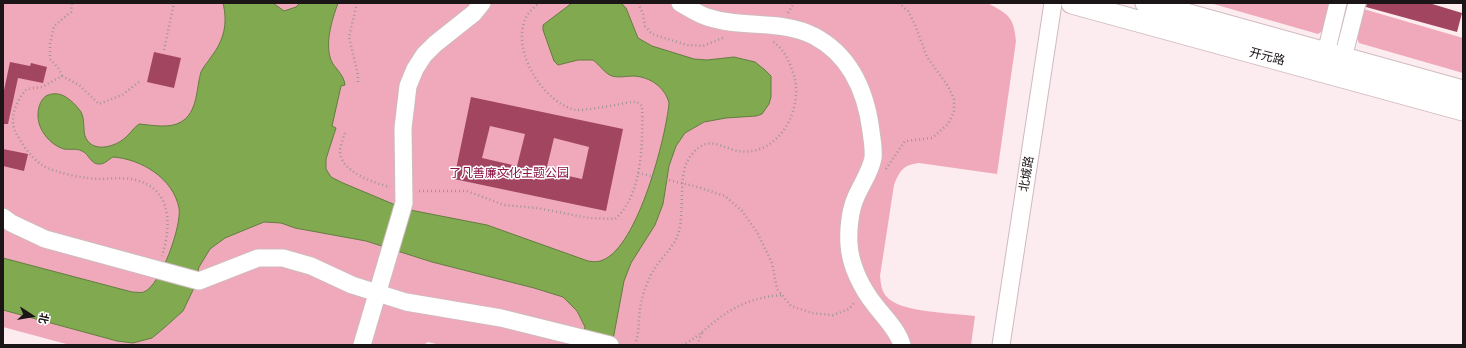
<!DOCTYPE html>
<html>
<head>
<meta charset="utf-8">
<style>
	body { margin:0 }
	#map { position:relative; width:1466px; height:348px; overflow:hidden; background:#fdecef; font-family:"PT Sans Narrow","Noto Sans SC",sans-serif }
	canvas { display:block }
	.frame { position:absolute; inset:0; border:4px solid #1c1517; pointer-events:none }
	.north { position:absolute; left:12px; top:296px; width:40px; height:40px; -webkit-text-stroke:3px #fff; paint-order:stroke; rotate:102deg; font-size:11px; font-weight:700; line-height:16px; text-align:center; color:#1c1517 }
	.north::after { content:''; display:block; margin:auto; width:14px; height:18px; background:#1c1517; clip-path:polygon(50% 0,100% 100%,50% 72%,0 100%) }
</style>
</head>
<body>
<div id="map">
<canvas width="1466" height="348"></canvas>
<div class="frame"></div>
<div class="north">北</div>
</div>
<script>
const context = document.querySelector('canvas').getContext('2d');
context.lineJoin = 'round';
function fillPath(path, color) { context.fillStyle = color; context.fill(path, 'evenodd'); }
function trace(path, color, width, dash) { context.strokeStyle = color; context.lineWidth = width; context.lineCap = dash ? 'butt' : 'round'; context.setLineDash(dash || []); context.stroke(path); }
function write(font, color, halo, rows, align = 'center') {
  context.font = font + ' "PT Sans Narrow","Noto Sans SC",sans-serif'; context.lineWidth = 3; context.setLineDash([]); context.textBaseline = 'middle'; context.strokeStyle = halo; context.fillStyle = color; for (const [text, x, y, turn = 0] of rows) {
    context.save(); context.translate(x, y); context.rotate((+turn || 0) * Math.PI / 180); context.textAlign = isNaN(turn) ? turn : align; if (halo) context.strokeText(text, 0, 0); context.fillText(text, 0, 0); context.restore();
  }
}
fillPath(new Path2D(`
	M 3,3 L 989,4 C 1009,14 1014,18 1016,41 L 997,174 L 919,163 C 903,165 900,170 894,185 L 880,276 C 881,283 881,290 886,296 C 899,313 954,313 975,316 L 971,345 L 440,345 L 428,342 L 423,345 L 70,345 L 3,327 Z
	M 1210,3 L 1331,3 L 1324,30 L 1318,34 Z
	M 1360,8 L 1463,38 L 1463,73 L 1359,43 L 1356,36 Z`), '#efa9ba');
const water = new Path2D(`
	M 223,3 L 273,3 L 284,11 L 296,7 L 300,3 L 338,3 C 332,20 323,47 333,64 C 338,71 344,76 345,85 L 341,86 L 332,126 L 336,128 L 326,159 L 326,169 L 331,177 L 343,183 L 405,209 L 487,225 L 588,261 C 594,262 599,262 603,260 C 638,246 666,137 669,103 C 665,87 650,77 634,76 C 627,76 619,78 612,76 C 604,73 600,65 593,60 L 578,60 L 558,65 L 554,61 L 543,30 L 543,25 L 572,3 L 621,3 L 626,8 L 638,38 L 652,46 L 694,59 L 707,60 L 734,57 L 755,62 L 765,70 L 771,76 L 771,97 L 769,104 L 762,114 L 756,116 L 726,118 L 704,122 L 685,133 L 676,146 L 669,166 L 663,204 L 655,225 L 631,263 L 624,281 L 612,345 L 581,345 L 585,327 L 577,311 L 563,297 L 534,288 L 432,262 L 366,241 L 295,228 L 281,223 L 264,222 L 225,238 L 210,249 L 199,267 L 193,290 L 183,311 L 164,328 L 152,338 L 133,343 L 117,341 L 3,310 L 3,258 L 132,292 C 135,292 141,293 144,292 C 161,285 182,225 179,208 C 173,178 141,159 113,157 C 109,159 105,164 100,164 C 91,165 89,154 82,151 C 76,148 70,150 64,149 C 50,145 37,129 38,114 C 38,108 41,99 46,96 C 52,93 58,93 64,96 C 70,99 77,106 81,112 C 85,120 83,129 85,136 C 91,152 110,148 121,141 C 128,137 132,129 139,124 C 152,125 169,129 181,122 C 198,112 196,89 201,72 C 203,67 208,62 211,57 C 224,40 228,24 223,3 Z`);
fillPath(water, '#81a950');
trace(water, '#637d3f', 1);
fillPath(new Path2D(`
	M 1367,3 L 1429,3 L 1462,13 L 1457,32 L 1366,7 Z
	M 154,52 L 181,58 L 174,88 L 147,82 Z
	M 10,62 L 30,66 L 31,63 L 47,67 L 43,83 L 18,78 L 8,124 L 3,124 L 3,95 Z
	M 471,97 L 623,129 L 606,211 L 454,179 ZM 490,126 L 525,134 L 517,166 L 482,158 ZM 554,138 L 589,147 L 582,179 L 546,171 Z
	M 3,149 L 28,154 L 24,171 L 3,166 Z`), '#a14561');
const minor = new Path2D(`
	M 680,3 C 689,8 698,14 707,17 C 743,29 781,19 814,36 C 850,55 866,92 871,131 C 872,140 874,149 873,158 C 870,173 862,183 856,197 C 850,210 848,230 849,244 C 850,265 862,289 875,305 C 884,317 898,330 902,345
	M 1326,53 L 1338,3
	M 1343,58 L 1357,3
	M 3,217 L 11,223 L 45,239 L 199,281 L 258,258 L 283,258 L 311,266 L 352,285 L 406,302 L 501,318 L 610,345
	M 362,345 L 404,203 L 403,128 L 408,86 L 415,69 L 424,55 L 435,44 L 474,13 L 482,3
	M 1001,345 L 1053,3`);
const major = new Path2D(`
	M 1072,3 L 1463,110
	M 1146,3 L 1463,91`);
trace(minor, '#cfbbbf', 19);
trace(major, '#cfbbbf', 23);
trace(new Path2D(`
	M 357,3 L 349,37 L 358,75 L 358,84
	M 638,3 L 643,14 L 645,26 L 652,34 L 687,45 L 703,46 L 725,37
	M 788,13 L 794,3
	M 164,50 L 174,3
	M 62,76 L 59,69 L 50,59 L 50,44 L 54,26 L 71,12 L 72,3
	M 139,82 L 122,95 L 99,104 L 79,85 L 62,76 L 42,87 L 27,89 C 17,99 8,119 16,133 C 22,144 31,158 42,165 C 54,173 87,179 101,179 C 111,179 121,177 131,179 C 172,186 172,224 162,256
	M 345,133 C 343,139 340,146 340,152 C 341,172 374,183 390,187
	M 886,169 L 905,141 L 932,138 L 948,124 L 954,112 L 954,99 L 948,86 L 927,57 L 915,25 L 908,11 L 899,3
	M 638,173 L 694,186 L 725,196 L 742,211 L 757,232 L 772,263 L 777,289 L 791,306 L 812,313 L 833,315 L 849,309 L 855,302
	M 419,191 L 467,191 L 504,205 L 537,208 L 589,218 L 615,219 C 643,195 643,140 642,106 L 637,102 L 631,102 C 621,104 584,111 576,110 C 537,102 498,28 540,3
	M 635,345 C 640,331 638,317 641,303 C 643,294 646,285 650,277 C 657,260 674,250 679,231 C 684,212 679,178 687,162 C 690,156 696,148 703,145 C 714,140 727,149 738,151 C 777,157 802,113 795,79 C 791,65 785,49 772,41
	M 682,345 C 694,340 703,331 713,323 C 733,306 755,297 782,295
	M 697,345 L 702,333`), '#a19497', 2.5, [1, 3]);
trace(minor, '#fff', 17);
trace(major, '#fff', 21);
write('12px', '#1c1517', '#fff', [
	["开元路",1267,57,15],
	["北城路",1027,174,-81]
]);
write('12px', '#8c1344', '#fff', [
	["了凡善廉文化主题公园",509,174]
]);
</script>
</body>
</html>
